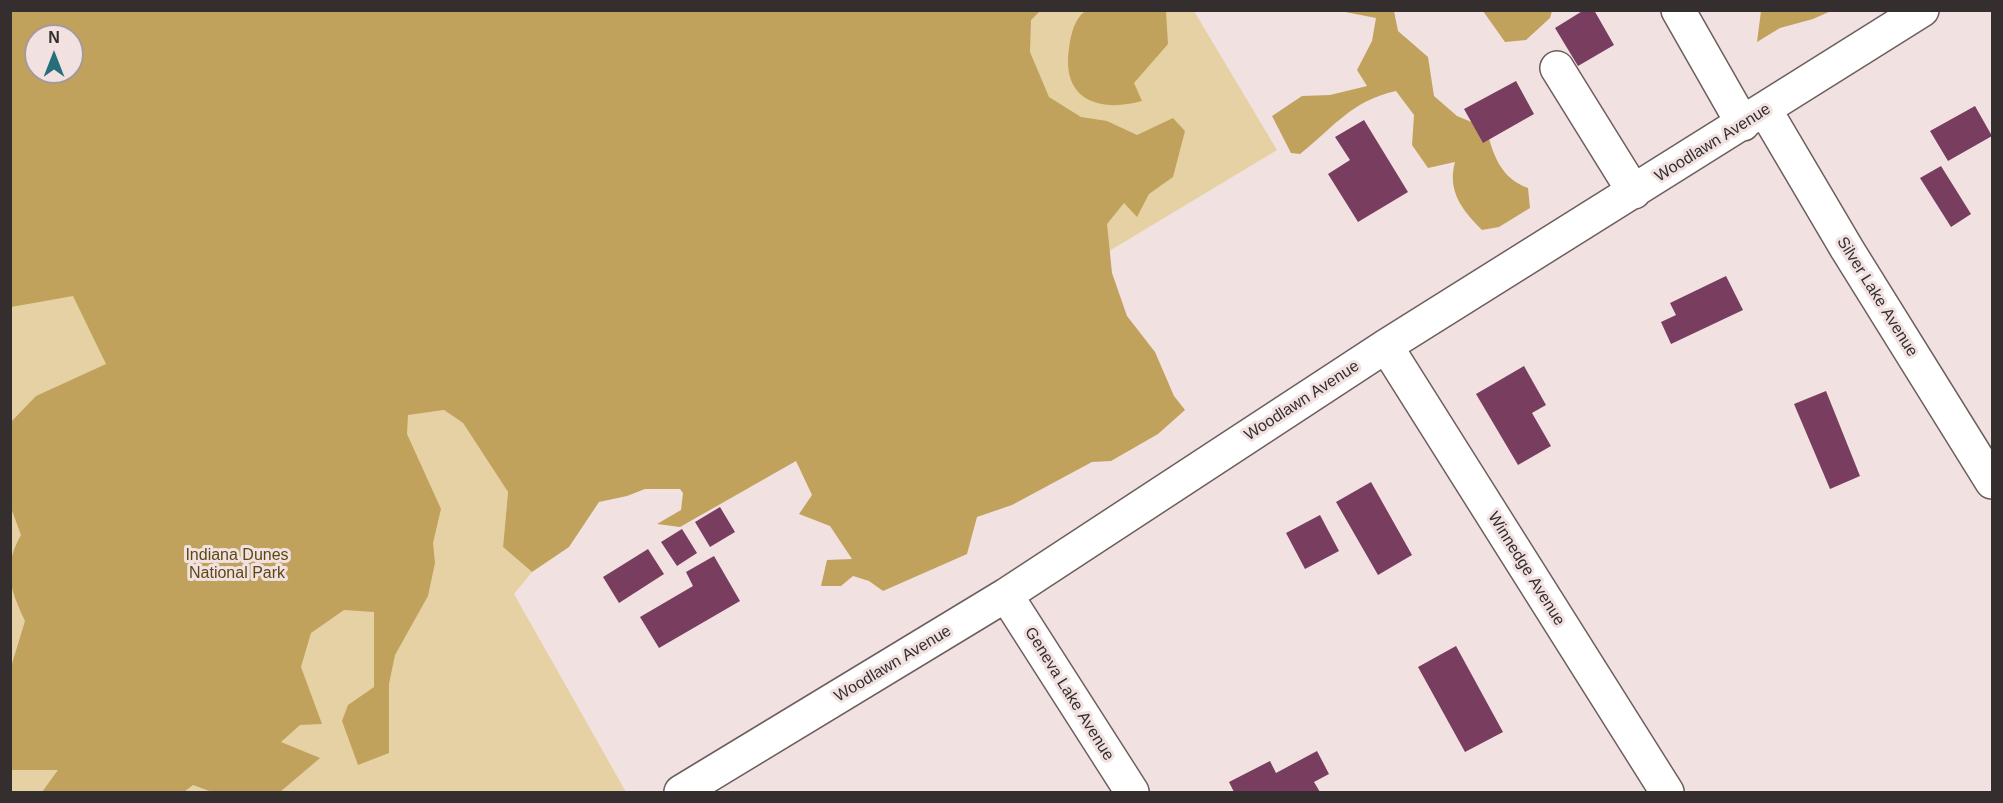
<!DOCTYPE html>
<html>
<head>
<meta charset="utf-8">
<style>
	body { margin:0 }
	#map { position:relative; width:2003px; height:803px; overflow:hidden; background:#f2e1e1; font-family:Arial,sans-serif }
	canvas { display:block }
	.frame { position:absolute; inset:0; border:12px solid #342e2e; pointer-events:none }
	.north { position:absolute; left:24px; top:24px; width:60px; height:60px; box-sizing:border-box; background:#f2e1e1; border:2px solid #a69999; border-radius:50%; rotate:0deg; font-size:16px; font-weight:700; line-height:24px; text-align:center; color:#342e2e }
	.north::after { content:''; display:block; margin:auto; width:21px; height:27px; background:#266e7a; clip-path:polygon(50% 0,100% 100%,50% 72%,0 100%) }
</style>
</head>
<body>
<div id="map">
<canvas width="2003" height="803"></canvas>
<div class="frame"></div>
<div class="north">N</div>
</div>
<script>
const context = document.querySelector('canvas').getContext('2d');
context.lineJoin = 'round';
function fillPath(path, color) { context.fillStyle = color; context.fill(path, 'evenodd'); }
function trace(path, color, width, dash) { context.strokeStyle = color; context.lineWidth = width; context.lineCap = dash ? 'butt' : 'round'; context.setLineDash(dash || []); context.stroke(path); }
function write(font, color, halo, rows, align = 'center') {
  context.font = font + ' Arial,sans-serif'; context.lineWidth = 6; context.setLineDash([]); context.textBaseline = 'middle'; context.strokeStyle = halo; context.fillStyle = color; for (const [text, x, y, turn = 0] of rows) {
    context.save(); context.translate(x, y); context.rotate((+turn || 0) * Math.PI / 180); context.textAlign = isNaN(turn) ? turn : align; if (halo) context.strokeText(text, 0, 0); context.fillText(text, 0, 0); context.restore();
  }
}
fillPath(new Path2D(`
	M 11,11 L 1194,11 L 1277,150 L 1101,256 L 413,414 L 444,410 L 463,423 L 508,492 L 503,547 L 532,572 L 514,594 L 626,792 L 11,792 ZM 36,36 L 72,36 L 72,72 L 36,72 Z`), '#e6d1a4');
fillPath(new Path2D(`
	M 11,10 L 1040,11 L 1031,20 L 1030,52 L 1049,97 L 1081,117 L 1107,121 L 1137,135 L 1173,118 L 1185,131 L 1173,177 L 1149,194 L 1137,217 L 1124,203 L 1107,224 L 1112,273 L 1127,316 L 1155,352 L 1174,396 L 1185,410 L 1158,434 L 1111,461 L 1092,462 L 1012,505 L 977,517 L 967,554 L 883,591 L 869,581 L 853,576 L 841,586 L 821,586 L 827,560 L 852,559 L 830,526 L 799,514 L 812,495 L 796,461 L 680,527 L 657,524 L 681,510 L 683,493 L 680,489 L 645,489 L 627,496 L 599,502 L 569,547 L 532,572 L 503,547 L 508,492 L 463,423 L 444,410 L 408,415 L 407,434 L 441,509 L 433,543 L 435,563 L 428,596 L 395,655 L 389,684 L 389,753 L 358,765 L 342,721 L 348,705 L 374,687 L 374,612 L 344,610 L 311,633 L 301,667 L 322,724 L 300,725 L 281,742 L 320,758 L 280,792 L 212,792 L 193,785 L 184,792 L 42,792 L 58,770 L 11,770 L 11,667 L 25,621 C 10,588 2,569 21,535 L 11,508 L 11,422 L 36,396 L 106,364 L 73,296 L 11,307 ZM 36,36 L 72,36 L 72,72 L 36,72 Z
	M 1085,11 L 1166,11 L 1168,44 L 1134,83 L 1142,101 C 1099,113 1061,100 1069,48 C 1071,34 1074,20 1085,11 Z
	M 1340,11 L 1394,11 L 1398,31 L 1428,57 L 1434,96 L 1457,116 L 1486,128 C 1493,154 1500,178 1528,188 L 1530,208 L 1499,227 L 1482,230 C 1462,210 1447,191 1455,162 L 1428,168 L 1412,145 L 1414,115 L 1396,91 C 1351,101 1334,127 1300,154 L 1291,153 L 1272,116 L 1302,96 L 1330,95 L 1367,86 L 1357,70 L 1372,41 L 1376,18 Z
	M 1483,11 L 1552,11 L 1550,18 L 1526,40 L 1505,42 Z
	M 1761,11 L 1761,10 L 1831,11 L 1813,19 L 1780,28 L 1757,42 Z`), '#c1a25d');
fillPath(new Path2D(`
	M 1584,10 L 1594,10 L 1614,45 L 1578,66 L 1555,28 Z
	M 1516,81 L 1534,114 L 1483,143 L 1464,109 Z
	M 1975,106 L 1992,136 L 1948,161 L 1930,131 Z
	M 1364,120 L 1408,192 L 1358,222 L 1328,174 L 1350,160 L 1335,137 Z
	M 1941,166 L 1971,214 L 1951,227 L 1920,178 Z
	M 1726,276 L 1743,310 L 1671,344 L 1661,322 L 1676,315 L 1670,303 Z
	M 1524,366 L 1546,405 L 1532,413 L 1551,446 L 1518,465 L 1476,394 Z
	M 1826,391 L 1860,476 L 1830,489 L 1794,404 Z
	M 1371,482 L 1412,555 L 1378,575 L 1336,502 Z
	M 720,507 L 735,532 L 710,547 L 695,522 Z
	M 1320,515 L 1339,551 L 1305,569 L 1286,533 Z
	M 682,529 L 697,553 L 677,566 L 661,542 Z
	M 648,549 L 664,574 L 619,603 L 603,577 Z
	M 714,556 L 740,601 L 659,648 L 640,617 L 693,586 L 686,572 Z
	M 1456,646 L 1503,732 L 1465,752 L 1418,667 Z
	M 1317,751 L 1329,774 L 1314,782 L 1320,792 L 1234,792 L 1229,782 L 1270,761 L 1276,773 Z`), '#793d60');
const minor = new Path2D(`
	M 1678,10 L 1743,124
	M 1557,68 L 1634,192
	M 1765,110 L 1847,249 L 1992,482
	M 1386,346 L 1667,792
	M 1006,595 L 1132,792
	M 681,792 L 1006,595 L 1386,346 L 1922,10`);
trace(minor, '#6c5e5d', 36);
trace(minor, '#fff', 33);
write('16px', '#342e2e', '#f2e1e1', [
	["Woodlawn Avenue",1713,143,-32],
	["Silver Lake Avenue",1877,297,58],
	["Woodlawn Avenue",1302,401,-33],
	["Winnedge Avenue",1526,569,58],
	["Woodlawn Avenue",893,664,-31],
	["Geneva Lake Avenue",1069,694,58]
]);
write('16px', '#5d4812', '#f2e1e1', [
	["Indiana Dunes",237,556],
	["National Park",237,574]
]);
</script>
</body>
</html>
